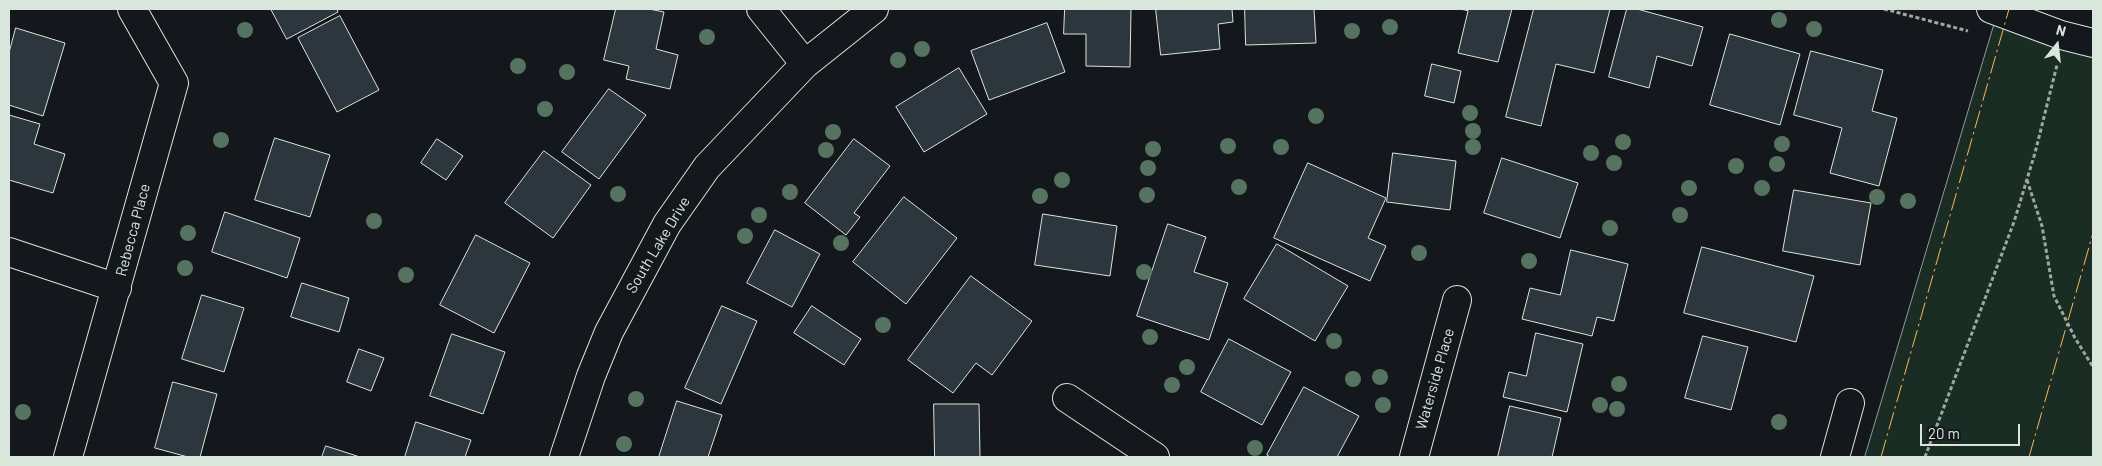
<!DOCTYPE html>
<html>
<head>
<meta charset="utf-8">
<style>
	body { margin:0 }
	#map { position:relative; width:2102px; height:466px; overflow:hidden; background:#14181c; font-family:Barlow,sans-serif }
	canvas { display:block }
	.frame { position:absolute; inset:0; border:10px solid #d8e6dc; pointer-events:none }
	.north { position:absolute; left:2032px; top:20px; width:50px; height:50px; -webkit-text-stroke:4px #14181c; paint-order:stroke; rotate:16deg; font-size:14px; font-weight:700; line-height:20px; text-align:center; color:#d8e6dc }
	.north::after { content:''; display:block; margin:auto; width:18px; height:22px; background:#d8e6dc; clip-path:polygon(50% 0,100% 100%,50% 72%,0 100%) }
	.scale { position:absolute; left:1920px; top:424px; width:100px; height:22px; box-sizing:border-box; border:2px solid #d8e6dc; border-top:0; padding-left:6px; font-size:15px; line-height:18px; white-space:nowrap; color:#d8e6dc; -webkit-text-stroke:4px #14181c; paint-order:stroke }
</style>
</head>
<body>
<div id="map">
<canvas width="2102" height="466"></canvas>
<div class="frame"></div>
<div class="north">N</div>
<div class="scale">20 m</div>
</div>
<script>
const context = document.querySelector('canvas').getContext('2d');
context.lineJoin = 'round';
function fillPath(path, color) { context.fillStyle = color; context.fill(path, 'evenodd'); }
function trace(path, color, width, dash) { context.strokeStyle = color; context.lineWidth = width; context.lineCap = dash ? 'butt' : 'round'; context.setLineDash(dash || []); context.stroke(path); }
function write(font, color, halo, rows, align = 'center') {
  context.font = font + ' Barlow,sans-serif'; context.lineWidth = 4; context.setLineDash([]); context.textBaseline = 'middle'; context.strokeStyle = halo; context.fillStyle = color; for (const [text, x, y, turn = 0] of rows) {
    context.save(); context.translate(x, y); context.rotate((+turn || 0) * Math.PI / 180); context.textAlign = isNaN(turn) ? turn : align; if (halo) context.strokeText(text, 0, 0); context.fillText(text, 0, 0); context.restore();
  }
}
const green = new Path2D(`
	M 1995,22 L 2093,48 L 2093,457 L 1865,457 Z`);
fillPath(green, '#1a2d24');
trace(green, '#939e99', 1);
const building = new Path2D(`
	M 271,9 L 337,9 L 338,12 L 287,39 Z
	M 616,9 L 649,9 L 664,12 L 656,49 L 678,55 L 670,89 L 626,79 L 629,66 L 604,60 Z
	M 1065,9 L 1131,9 L 1130,67 L 1086,66 L 1086,34 L 1064,34 Z
	M 1156,9 L 1232,9 L 1233,22 L 1218,24 L 1220,49 L 1161,55 Z
	M 1245,9 L 1314,9 L 1316,43 L 1246,45 Z
	M 1460,9 L 1512,9 L 1498,62 L 1458,53 L 1468,11 Z
	M 1534,9 L 1610,9 L 1594,73 L 1556,64 L 1541,126 L 1506,117 Z
	M 1627,9 L 1637,9 L 1703,27 L 1692,66 L 1657,56 L 1649,88 L 1609,77 Z
	M 340,16 L 379,90 L 337,112 L 298,38 Z
	M 1047,23 L 1065,72 L 989,100 L 971,51 Z
	M 16,28 L 65,43 L 43,116 L 9,105 L 9,53 Z
	M 1730,34 L 1800,54 L 1780,125 L 1710,105 Z
	M 1811,51 L 1883,70 L 1872,111 L 1897,118 L 1879,186 L 1830,173 L 1842,128 L 1794,115 Z
	M 1432,64 L 1461,71 L 1454,103 L 1425,96 Z
	M 959,68 L 987,114 L 924,152 L 896,107 Z
	M 609,89 L 646,115 L 599,179 L 562,152 Z
	M 9,115 L 40,124 L 34,144 L 65,154 L 53,193 L 9,180 Z
	M 275,138 L 330,155 L 310,217 L 255,200 Z
	M 437,139 L 463,156 L 446,180 L 421,163 Z
	M 854,139 L 890,166 L 854,213 L 860,217 L 846,235 L 805,203 Z
	M 544,151 L 591,185 L 553,238 L 505,203 Z
	M 1393,153 L 1456,161 L 1450,210 L 1387,202 Z
	M 1502,158 L 1578,183 L 1560,238 L 1484,213 Z
	M 1308,163 L 1386,198 L 1368,238 L 1386,246 L 1370,281 L 1274,238 Z
	M 1794,190 L 1871,203 L 1860,265 L 1783,251 Z
	M 904,197 L 957,238 L 906,304 L 853,262 Z
	M 225,212 L 300,238 L 287,278 L 212,252 Z
	M 1043,214 L 1117,226 L 1110,276 L 1035,265 Z
	M 1168,224 L 1206,237 L 1194,272 L 1228,283 L 1209,340 L 1137,316 Z
	M 775,230 L 820,254 L 792,307 L 747,283 Z
	M 476,235 L 530,263 L 494,333 L 440,305 Z
	M 1277,244 L 1348,286 L 1315,341 L 1244,299 Z
	M 1702,247 L 1814,276 L 1796,342 L 1684,313 Z
	M 1571,250 L 1628,264 L 1614,321 L 1597,317 L 1592,336 L 1522,319 L 1530,288 L 1560,295 Z
	M 971,276 L 1032,321 L 992,375 L 976,363 L 953,393 L 908,360 Z
	M 302,283 L 349,298 L 339,332 L 291,317 Z
	M 202,295 L 244,308 L 224,372 L 182,359 Z
	M 722,306 L 757,321 L 721,404 L 685,388 Z
	M 812,306 L 861,339 L 844,365 L 794,333 Z
	M 1536,333 L 1583,344 L 1567,412 L 1503,397 L 1509,372 L 1526,376 Z
	M 452,334 L 505,352 L 483,414 L 430,396 Z
	M 1703,336 L 1748,347 L 1731,410 L 1685,398 Z
	M 1229,339 L 1291,372 L 1262,425 L 1201,392 Z
	M 359,349 L 384,358 L 371,391 L 347,382 Z
	M 173,382 L 217,394 L 200,457 L 188,457 L 155,448 Z
	M 1304,387 L 1359,416 L 1337,457 L 1270,457 L 1267,455 Z
	M 677,401 L 722,415 L 708,457 L 659,457 Z
	M 934,404 L 979,404 L 980,457 L 935,457 Z
	M 1510,406 L 1561,418 L 1552,457 L 1498,457 Z
	M 416,422 L 471,440 L 465,457 L 405,457 Z
	M 326,446 L 360,457 L 322,457 Z`);
fillPath(building, '#2c363c');
trace(building, '#d8e6dc', 1);
const minor = new Path2D(`
	M 761,9 L 805,64
	M 1991,9 L 2061,35 L 2093,43
	M 9,252 L 117,288
	M 1067,398 L 1155,457
	M 68,457 L 174,83 L 132,9
	M 564,457 L 591,376 L 609,332 L 667,224 L 707,167 L 805,64 L 874,9
	M 1414,457 L 1457,300
	M 1835,457 L 1850,403`);
trace(minor, '#d8e6dc', 30);
trace(new Path2D(`
	M 1884,9 L 1968,31
	M 2027,180 L 2042,226 L 2054,296 L 2075,338 L 2093,367
	M 1925,457 L 2014,222 L 2035,153 L 2057,65`), '#9da8a2', 3, [4, 2.5]);
trace(minor, '#14181c', 28);
trace(new Path2D(`
	M 1881,457 L 2009,9
	M 2029,457 L 2093,233`), '#ffb74d', 1, [18, 4, 2.5, 4]);
context.fillStyle = '#55745f';
for (const [x, y] of [
	[1779,20],
	[1390,27],
	[1814,29],
	[245,30],
	[1352,31],
	[707,37],
	[922,49],
	[898,60],
	[518,66],
	[567,72],
	[545,109],
	[1470,113],
	[1316,116],
	[1473,131],
	[833,132],
	[221,140],
	[1623,142],
	[1782,144],
	[1228,146],
	[1281,147],
	[1473,147],
	[1153,149],
	[826,150],
	[1591,153],
	[1614,163],
	[1777,164],
	[1736,166],
	[1148,168],
	[1062,180],
	[1239,187],
	[1689,188],
	[1762,188],
	[790,192],
	[618,194],
	[1147,195],
	[1040,196],
	[1877,197],
	[1908,201],
	[759,215],
	[1680,215],
	[374,221],
	[1610,228],
	[188,233],
	[745,236],
	[841,243],
	[1419,253],
	[1529,261],
	[185,268],
	[1144,272],
	[406,275],
	[883,325],
	[1150,337],
	[1334,341],
	[1187,367],
	[1380,377],
	[1353,379],
	[1619,384],
	[1172,385],
	[636,399],
	[1383,405],
	[1600,405],
	[1617,409],
	[23,412],
	[1779,422],
	[624,444],
	[1255,448]
]) { context.beginPath(); context.arc(x, y, 8, 0, 2 * Math.PI); context.fill(); }
write('15px', '#d8e6dc', '#14181c', [
	["Rebecca Place",133,230,-75],
	["South Lake Drive",658,245,-59],
	["Waterside Place",1435,379,-74]
]);
</script>
</body>
</html>
